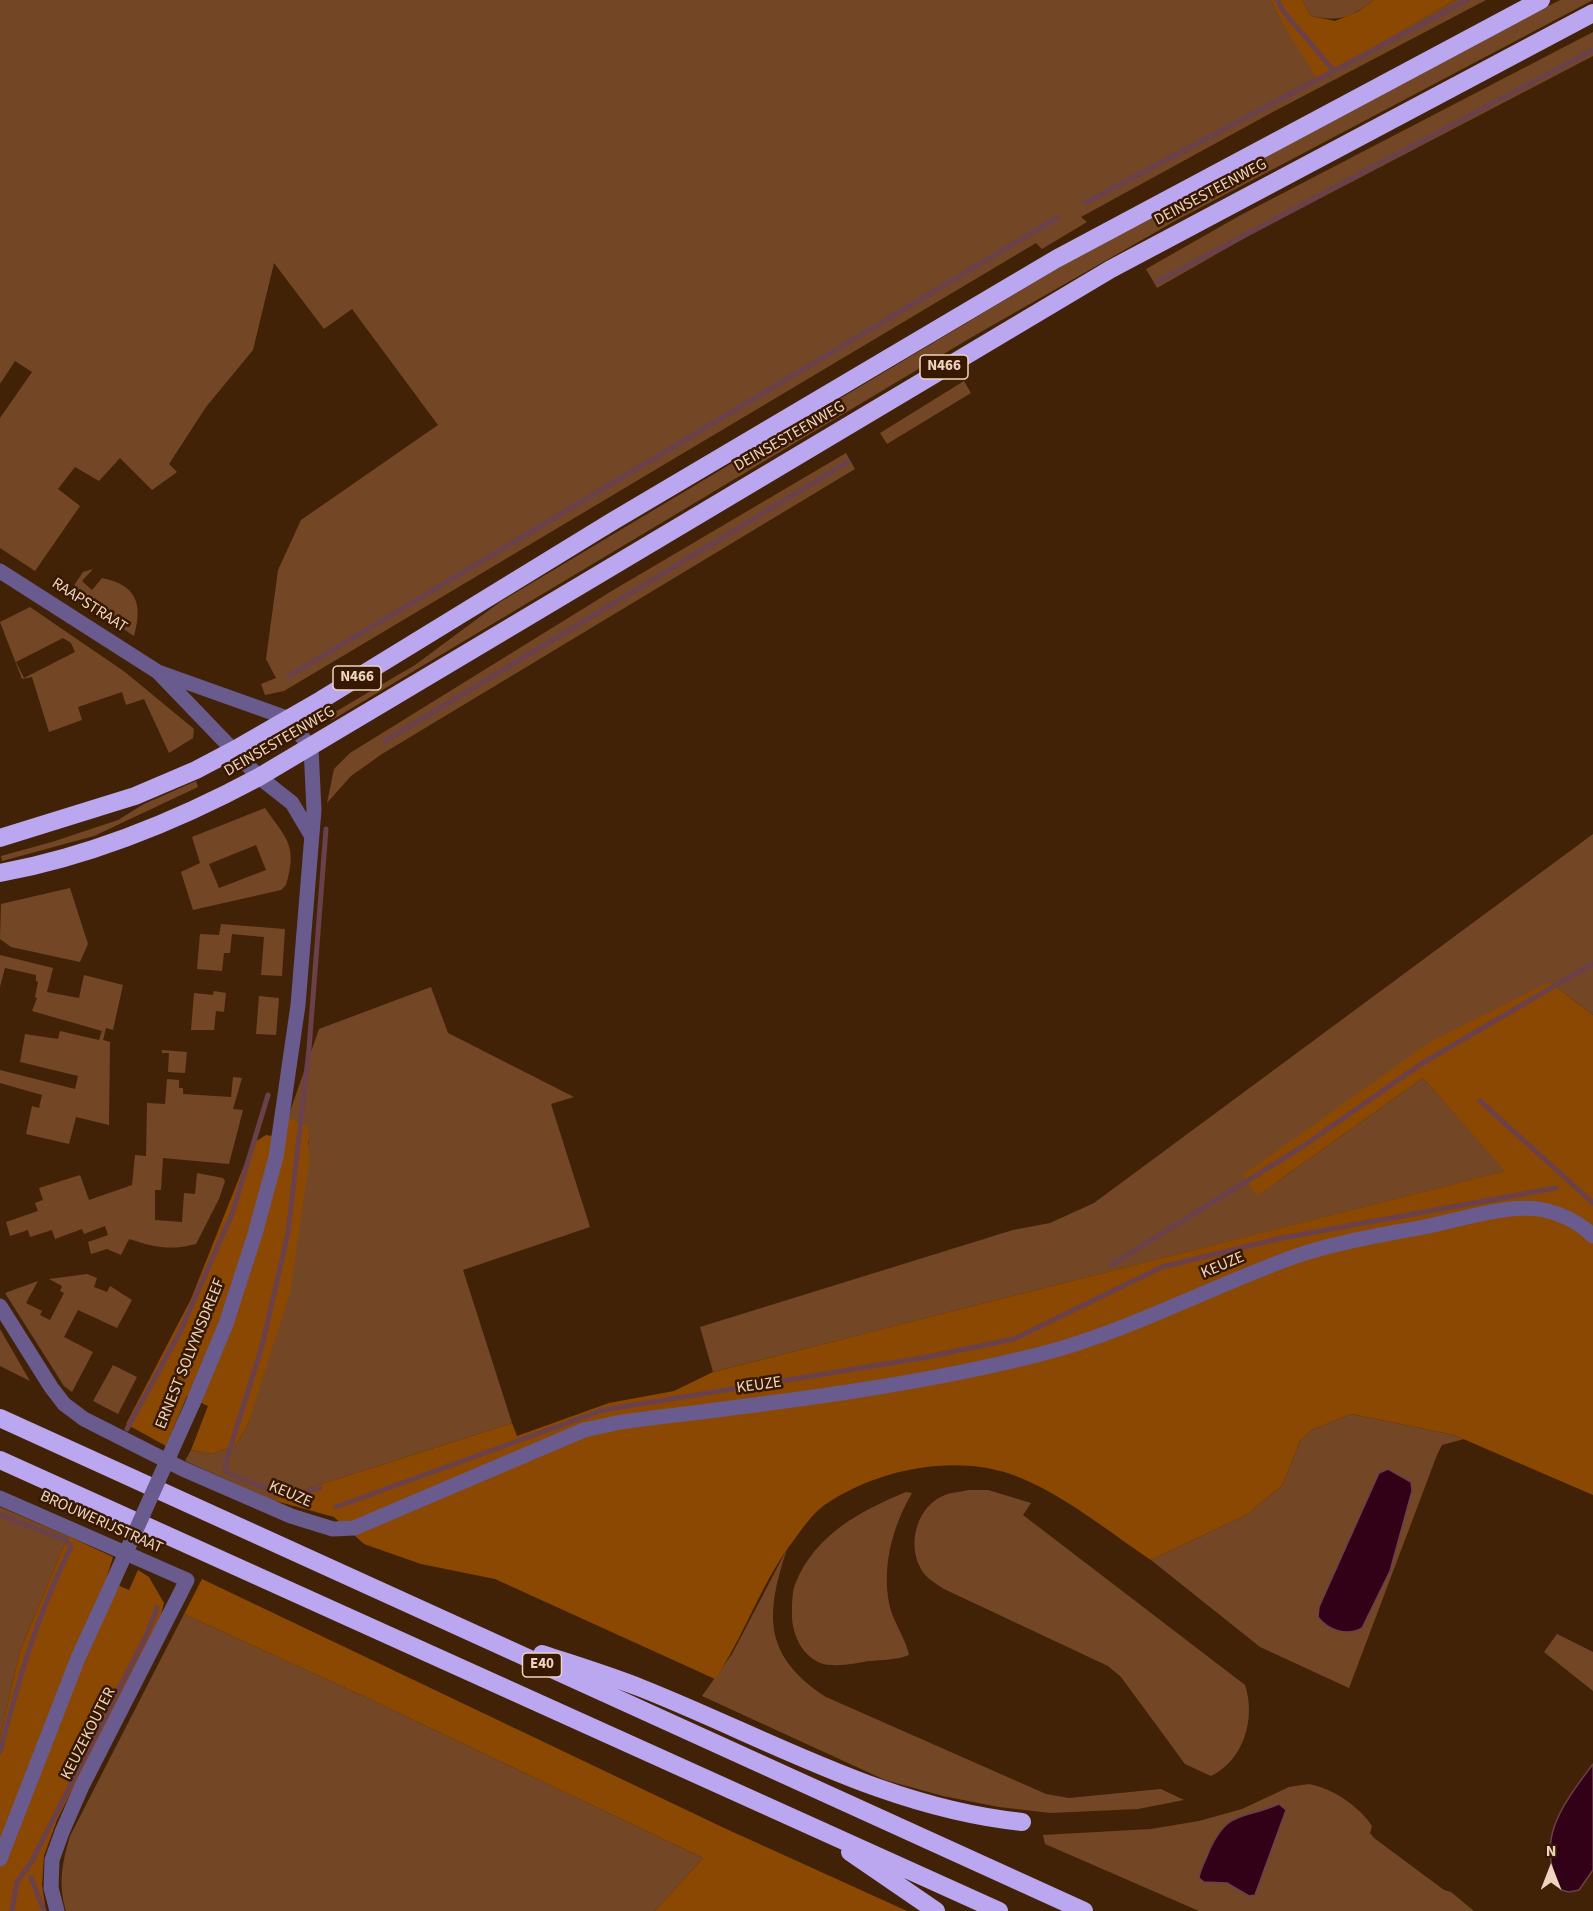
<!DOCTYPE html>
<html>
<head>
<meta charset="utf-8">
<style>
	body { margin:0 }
	#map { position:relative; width:1593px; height:1911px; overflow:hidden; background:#422207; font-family:"Source Sans 3",sans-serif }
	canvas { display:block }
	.north { position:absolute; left:1521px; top:1839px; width:60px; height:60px; -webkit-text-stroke:4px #371800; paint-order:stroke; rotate:0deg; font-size:16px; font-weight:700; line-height:24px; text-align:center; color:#eed4c1 }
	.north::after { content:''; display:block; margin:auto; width:21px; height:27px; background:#eed4c1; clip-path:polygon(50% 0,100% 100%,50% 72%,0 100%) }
</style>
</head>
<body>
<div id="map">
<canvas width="1593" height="1911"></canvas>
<div class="north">N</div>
</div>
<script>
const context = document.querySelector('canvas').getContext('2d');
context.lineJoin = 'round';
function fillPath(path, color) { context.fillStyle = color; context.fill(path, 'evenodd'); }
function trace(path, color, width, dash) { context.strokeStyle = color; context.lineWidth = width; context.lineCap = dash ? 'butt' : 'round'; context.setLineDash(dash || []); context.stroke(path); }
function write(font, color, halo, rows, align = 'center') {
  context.font = font + ' "Source Sans 3",sans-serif'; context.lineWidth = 5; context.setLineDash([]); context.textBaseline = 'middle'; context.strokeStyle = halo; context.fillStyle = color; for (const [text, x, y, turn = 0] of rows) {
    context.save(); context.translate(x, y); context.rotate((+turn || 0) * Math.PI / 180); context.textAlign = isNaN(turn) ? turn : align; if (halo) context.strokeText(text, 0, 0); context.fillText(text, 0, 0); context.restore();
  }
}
fillPath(new Path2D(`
	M 0,0 L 1271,0 C 1284,29 1303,51 1317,79 L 1455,0 L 1486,0 L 1271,113 L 1081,217 L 1087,222 L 1042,249 L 1036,243 L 284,691 L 265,695 L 261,684 L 276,678 L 266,659 L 278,570 L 301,520 L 438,425 L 352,309 L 324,329 L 274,263 L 253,350 L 206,407 L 169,464 L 177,472 L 152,490 L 120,458 L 99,481 L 75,467 L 58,489 L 80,506 L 35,571 L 0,548 L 0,418 L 32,372 L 15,361 L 0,384 Z
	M 1302,0 L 1374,0 C 1349,18 1342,22 1311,16 Z
	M 1560,0 L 1593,0 L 1175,221 L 972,337 L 332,720 L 330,715 L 415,665 L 500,602 L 1080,255 L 1282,145 Z
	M 1593,32 L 1593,56 L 1250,235 L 1157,288 L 1146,269 L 1239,216 Z
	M 964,381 L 971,393 L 887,444 L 880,433 Z
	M 846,453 L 855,469 L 382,754 L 351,776 L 327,803 L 334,769 L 350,753 L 615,589 Z
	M 93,569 L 82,581 L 92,590 L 102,578 C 137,585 143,604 134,636 L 69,593 L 83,572 Z
	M 30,607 L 125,672 L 194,729 L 193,738 L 169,753 L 144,699 L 126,705 L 122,692 L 78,707 L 82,720 L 49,732 L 32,677 L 22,679 L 0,622 ZM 63,638 L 71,643 L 75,652 L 24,678 L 16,662 Z
	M 196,781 L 198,787 L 94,836 L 2,861 L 1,856 L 52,842 L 118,820 L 144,804 Z
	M 265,808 C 286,839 298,844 286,885 L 281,890 L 193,910 L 181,872 L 200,863 L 192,837 ZM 256,845 L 266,870 L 219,888 L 209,864 Z
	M 1593,834 L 1593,1015 L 1550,982 L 1257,1196 L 1423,1078 L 1506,1171 L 713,1372 L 700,1327 L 1013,1230 L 1050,1223 L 1094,1203 Z
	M 70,888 L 88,944 L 80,962 L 11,947 L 0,939 L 1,904 Z
	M 221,924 L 285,929 L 282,976 L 261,975 L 264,937 L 232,934 L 230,953 L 224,953 L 222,971 L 197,969 L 200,934 L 219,935 Z
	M 0,955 L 53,968 L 47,992 L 79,998 L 84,975 L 123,985 L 113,1030 L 106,1028 L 103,1040 L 110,1042 L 109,1125 L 76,1117 L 69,1144 L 26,1134 L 32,1106 L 39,1108 L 42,1095 L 0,1083 L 0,1070 L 75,1089 L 78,1076 L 20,1062 L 25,1034 L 58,1039 L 60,1031 L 99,1040 L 102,1031 L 32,1011 L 37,998 L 35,997 L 38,982 L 36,981 L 36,975 L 5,968 L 0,987 Z
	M 431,987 L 448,1033 L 574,1097 L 551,1104 L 590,1227 L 463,1270 L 512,1423 L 272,1500 L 185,1461 L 191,1450 L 212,1454 L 236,1445 L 248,1424 L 309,1142 L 288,1117 L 319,1029 Z
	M 214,991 L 226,993 L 224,1012 L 216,1011 L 214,1030 L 191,1030 L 194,993 L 213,995 Z
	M 259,996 L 279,998 L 276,1035 L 256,1034 Z
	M 162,1050 L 187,1052 L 185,1073 L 168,1072 L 169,1053 L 162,1053 Z
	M 233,1077 L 242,1078 L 233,1109 L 243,1110 L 229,1164 L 163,1158 L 161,1190 L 155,1190 L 155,1220 L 182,1222 L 184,1193 L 195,1194 L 197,1173 L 223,1178 L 225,1181 L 219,1199 L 196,1244 C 170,1251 154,1247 129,1239 L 121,1255 L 107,1249 L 91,1254 L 88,1242 L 108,1235 L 105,1226 L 84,1234 L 82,1229 L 55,1239 L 52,1230 L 30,1237 L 28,1230 L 10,1236 L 6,1222 L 38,1211 L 35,1203 L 43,1200 L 39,1188 L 80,1175 L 89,1200 L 132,1185 L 135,1155 L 146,1156 L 147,1103 L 165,1104 L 167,1079 L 179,1080 L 179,1088 L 183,1088 L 183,1094 L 231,1097 Z
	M 87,1274 L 97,1278 L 94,1287 L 107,1292 L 110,1286 L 132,1300 L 117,1328 L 78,1310 L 64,1337 L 93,1352 L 72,1392 L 64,1386 L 5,1293 L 38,1281 L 26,1303 L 42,1311 L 40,1315 L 50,1320 L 64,1293 L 60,1291 L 62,1286 L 49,1279 Z
	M 0,1329 L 30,1381 L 0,1366 Z
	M 113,1365 L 137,1377 L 118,1414 L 93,1401 Z
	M 1351,1414 L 1454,1435 L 1464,1439 L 1442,1445 L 1437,1455 L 1349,1688 L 1260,1647 L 1151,1560 L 1246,1515 L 1282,1486 L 1300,1441 L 1312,1430 Z
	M 968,1490 L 988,1490 L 1031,1503 L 1023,1515 L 1245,1685 C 1256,1718 1244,1760 1211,1776 L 1185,1764 L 1121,1677 L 1108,1666 L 944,1589 C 935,1583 924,1577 920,1567 C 907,1542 918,1505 945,1495 C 952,1492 961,1492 968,1490 Z
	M 906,1492 L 912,1493 C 892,1527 880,1571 891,1611 C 896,1626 906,1640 909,1655 C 896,1660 882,1660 868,1661 C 857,1663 844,1666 832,1665 C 806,1665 791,1636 792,1613 C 792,1603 792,1591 796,1582 C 816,1534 862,1510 906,1492 Z
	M 0,1507 L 68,1536 L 20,1651 L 0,1737 Z
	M 787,1549 C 765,1615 763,1656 826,1697 L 1046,1794 L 1069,1798 L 1161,1789 L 1184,1800 L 1138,1809 L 1050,1813 L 999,1807 L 943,1796 L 885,1780 L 702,1696 L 732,1654 Z
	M 184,1614 L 363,1696 L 703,1858 L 655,1911 L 66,1911 C 58,1884 62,1863 70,1836 Z
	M 1557,1634 L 1593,1652 L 1593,1691 L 1544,1652 Z
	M 1309,1784 C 1332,1788 1359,1806 1372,1826 L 1370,1833 L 1374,1838 L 1444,1890 L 1451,1892 L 1474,1911 L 1199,1911 L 1045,1844 L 1043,1835 L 1151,1829 L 1199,1821 L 1242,1809 L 1289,1787 Z`), '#734725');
fillPath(new Path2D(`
	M 1271,0 L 1302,0 L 1311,16 L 1335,21 L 1357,12 L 1374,0 L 1455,0 L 1317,80 C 1303,52 1283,29 1271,0 Z
	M 1550,982 L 1593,1015 L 1593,1495 L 1454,1435 L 1351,1414 L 1312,1430 L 1300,1441 L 1282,1486 L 1246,1515 L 1151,1560 C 1109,1532 1068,1498 1021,1478 C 961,1452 879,1468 826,1504 C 812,1513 798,1535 788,1548 C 759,1589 743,1638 715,1679 L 495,1579 L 421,1564 L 364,1544 L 334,1517 L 272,1500 L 512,1423 L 517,1436 L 609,1403 L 674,1391 L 713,1372 L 1505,1171 L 1423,1078 L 1257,1196 L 1243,1175 L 1430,1042 Z
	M 288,1117 L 308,1127 L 309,1163 L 290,1293 L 248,1424 L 236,1445 L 212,1454 L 191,1450 L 208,1406 L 187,1396 L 166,1446 L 126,1424 L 191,1299 L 253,1143 L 266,1135 L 285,1138 Z
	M 68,1536 L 113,1557 L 106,1580 L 129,1590 L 138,1570 L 149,1577 L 164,1603 L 161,1615 L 57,1820 L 44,1856 L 42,1885 L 46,1911 L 0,1911 L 0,1737 L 20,1651 Z
	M 202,1579 L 722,1827 L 907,1911 L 655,1911 L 703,1858 L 363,1696 L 184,1614 Z`), '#8b4803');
const water = new Path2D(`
	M 1388,1469 L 1411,1482 L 1412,1491 L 1390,1571 L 1362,1628 C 1347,1637 1328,1630 1318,1617 L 1319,1607 L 1379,1473 Z
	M 1593,1764 L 1593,1870 L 1579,1890 L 1569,1892 L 1561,1890 C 1533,1840 1564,1803 1593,1764 Z
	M 1279,1804 L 1286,1810 L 1255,1895 L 1249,1896 L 1227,1883 L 1204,1882 L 1199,1878 C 1200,1869 1206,1860 1209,1851 C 1228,1809 1243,1820 1279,1804 Z`);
fillPath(water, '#320017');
trace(water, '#6a404a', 1.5);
trace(new Path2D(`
	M 1277,0 L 1284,12 L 1333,70
	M 1085,203 L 1467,0
	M 1157,282 L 1593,50
	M 289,676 L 1057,218
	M 385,741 L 848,462
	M 1480,1101 L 1593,1203
	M 1111,1265 L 1305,1145 L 1421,1064 L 1592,964
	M 127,1429 L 180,1332 L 232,1214 L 268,1095
	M 320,1488 L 289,1497 L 232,1475 L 226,1471 L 225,1465 L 262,1346 L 288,1233 L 309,1049 L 326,829
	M 336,1507 L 603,1410 L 922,1358 L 1014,1339 L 1162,1267 L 1282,1238 L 1556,1188
	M 0,1515 L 67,1541 L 71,1547 C 38,1612 18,1682 0,1752
	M 31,1877 L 44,1911
	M 12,1911 L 17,1882 L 32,1861 L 146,1636 L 157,1608`), '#6a404a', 5);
trace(new Path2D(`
	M 0,571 L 158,672 L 259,777 L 292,803 L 311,835
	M 158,672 L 287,718 L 311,748 L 314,810 L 298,1005 L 276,1157 L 255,1234 L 226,1324 L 193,1403
	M 0,1306 L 51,1387 L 64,1404 L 84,1419 L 183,1469 L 291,1516 L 333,1529 L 354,1528 L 584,1430 L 621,1422 C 762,1404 903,1389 1041,1354 C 1129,1331 1210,1287 1296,1256 C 1337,1242 1382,1235 1424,1227 C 1459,1220 1509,1203 1544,1210 C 1561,1214 1580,1223 1593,1236
	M 0,1498 L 187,1580 L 82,1786 L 62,1832 L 52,1860 L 51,1888 L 57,1911
	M 0,1859 L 78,1658 L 106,1597`), '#695b8d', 15);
trace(new Path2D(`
	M 0,838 L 135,796 L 196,770 L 234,750 L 321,700 L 613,521 L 1056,259 L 1541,0
	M 0,873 C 92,856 177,821 259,777 L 1111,269 L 1593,13
	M 0,1418 L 1084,1911
	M 0,1460 L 999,1911
	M 542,1654 C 575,1665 608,1675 641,1688 C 767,1738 885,1808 1022,1822
	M 850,1852 L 936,1911`), '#bba7f0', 18);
trace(new Path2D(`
	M 106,1597 L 193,1403`), '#695b8d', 15);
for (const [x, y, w] of [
	[944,367,48],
	[357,678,48],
	[542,1665,39]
]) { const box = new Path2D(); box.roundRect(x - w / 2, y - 12, w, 24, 4.5); context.fillStyle = '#371800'; context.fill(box); trace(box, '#eed4c1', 1.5); }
write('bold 15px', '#eed4c1', null, [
	["N466",944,367],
	["N466",357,678],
	["E40",542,1665]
]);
write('16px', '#eed4c1', '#371800', [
	["DEINSESTEENWEG",1211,193,-28],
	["DEINSESTEENWEG",790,437,-30],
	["RAAPSTRAAT",89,606,33],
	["DEINSESTEENWEG",280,742,-30],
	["KEUZE",1223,1266,-23],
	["ERNEST SOLVYNSDREEF",191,1354,-68],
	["KEUZE",759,1386,-8],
	["KEUZE",290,1495,23],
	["BROUWERIJSTRAAT",101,1523,24],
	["KEUZEKOUTER",89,1734,-63]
]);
</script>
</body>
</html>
